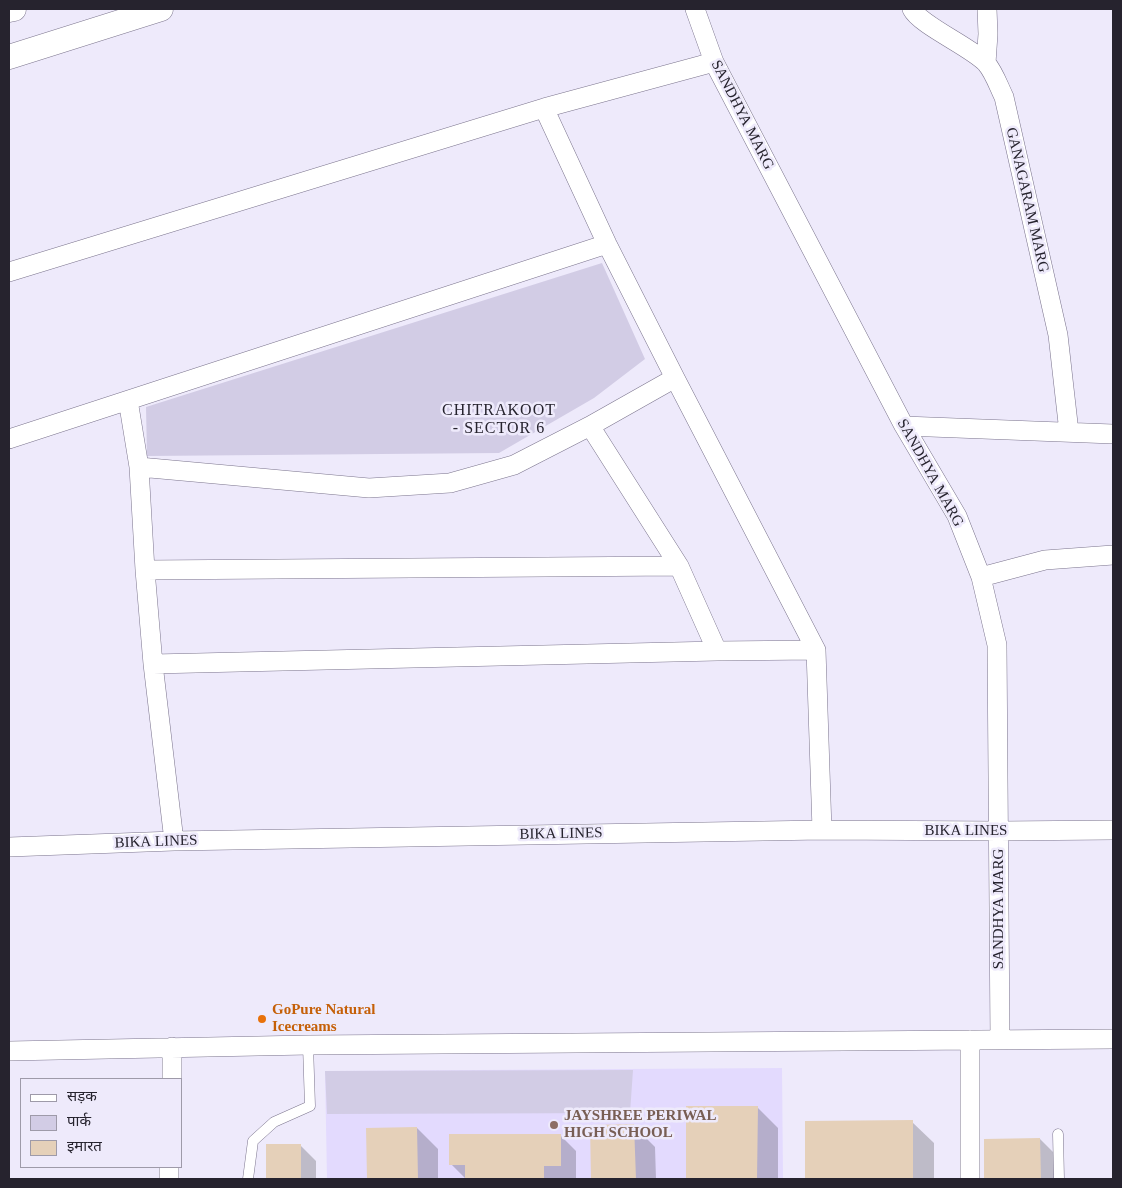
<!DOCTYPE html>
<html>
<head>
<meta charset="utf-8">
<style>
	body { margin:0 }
	#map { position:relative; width:1122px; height:1188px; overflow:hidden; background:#eeeafb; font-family:Georgia,"Noto Sans Devanagari",serif }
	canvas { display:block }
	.frame { position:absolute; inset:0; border:10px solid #26232e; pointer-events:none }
	.legend { position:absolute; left:20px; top:1078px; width:162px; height:90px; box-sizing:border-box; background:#eeeafb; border:1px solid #9e9aa9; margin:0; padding:6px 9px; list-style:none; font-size:15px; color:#26232e }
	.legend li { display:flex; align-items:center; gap:10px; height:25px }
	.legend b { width:25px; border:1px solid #9e9aa9 }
</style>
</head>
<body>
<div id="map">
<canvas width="1122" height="1188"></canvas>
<div class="frame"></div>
<ul class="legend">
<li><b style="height:6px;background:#fff"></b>सड़क</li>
<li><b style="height:14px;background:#d2cce5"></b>पार्क</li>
<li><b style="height:14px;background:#e5d0b9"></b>इमारत</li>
</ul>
</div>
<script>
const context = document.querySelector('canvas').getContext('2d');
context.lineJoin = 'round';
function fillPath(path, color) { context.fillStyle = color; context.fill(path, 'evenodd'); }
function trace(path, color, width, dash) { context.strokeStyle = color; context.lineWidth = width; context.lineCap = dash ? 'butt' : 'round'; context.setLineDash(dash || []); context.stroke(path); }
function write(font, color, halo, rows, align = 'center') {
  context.font = font + ' Georgia,serif'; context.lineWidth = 5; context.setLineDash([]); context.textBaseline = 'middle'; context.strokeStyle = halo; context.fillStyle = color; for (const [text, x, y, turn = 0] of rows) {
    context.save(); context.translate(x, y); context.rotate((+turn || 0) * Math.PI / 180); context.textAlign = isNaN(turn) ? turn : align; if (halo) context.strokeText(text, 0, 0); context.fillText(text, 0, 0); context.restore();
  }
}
fillPath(new Path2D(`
	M 782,1068 L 783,1179 L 327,1179 L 325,1071 Z`), '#e3dafe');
fillPath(new Path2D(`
	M 602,263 L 645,359 L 594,398 L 499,453 L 147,456 L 146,407 Z
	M 633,1070 L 630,1113 L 327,1114 L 325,1071 Z`), '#d2cce5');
fillPath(new Path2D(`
	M 687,1107 L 757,1107 L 778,1128 L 778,1179 L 687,1179 Z
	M 806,1122 L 912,1122 L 934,1143 L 934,1179 L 806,1179 Z
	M 591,1126 L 634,1126 L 655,1147 L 656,1179 L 592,1179 Z
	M 417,1128 L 438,1149 L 438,1179 L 368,1179 L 367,1129 Z
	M 560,1135 L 576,1151 L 576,1179 L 466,1179 L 451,1164 Z
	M 1040,1139 L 1061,1160 L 1061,1179 L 985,1179 L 985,1140 Z
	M 267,1145 L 300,1145 L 316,1161 L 316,1179 L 267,1179 Z`), '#0003');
fillPath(new Path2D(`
	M 686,1106 L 758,1106 L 757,1179 L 686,1179 Z
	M 913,1120 L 913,1179 L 805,1179 L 805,1121 Z
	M 634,1124 L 636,1179 L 591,1179 L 590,1125 Z
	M 417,1127 L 418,1179 L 367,1179 L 366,1128 Z
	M 449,1134 L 561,1134 L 561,1166 L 544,1166 L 544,1179 L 465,1179 L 465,1165 L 449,1165 Z
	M 1040,1138 L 1041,1179 L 984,1179 L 984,1139 Z
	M 266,1144 L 301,1144 L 301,1179 L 266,1179 Z`), '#e5d0b9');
const service = new Path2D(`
	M 1058,1134 L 1059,1179
	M 248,1179 L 253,1141 L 274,1122 L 310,1106 L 308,1045`);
const minor = new Path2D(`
	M 695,9 L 714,62 L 904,426 L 957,516 L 981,577 L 997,645 L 1000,1040
	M 912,9 C 920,25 971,47 986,63 C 994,72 999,87 1004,97 L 1058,335 L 1069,432
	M 986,63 L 988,34 L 987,9
	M 544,108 L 607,244 L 675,378 L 816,650 L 822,830
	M 9,272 L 544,108 L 714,62
	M 128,400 L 139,467 L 145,570 L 153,664 L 174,841
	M 590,426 L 679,566 L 717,651
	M 904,426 L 1113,434
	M 9,439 L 607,244
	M 139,467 L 369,488 L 450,483 L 514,465 L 590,426 L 675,378
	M 145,570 L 679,566
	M 981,577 L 1045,560 L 1113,555
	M 153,664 L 717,651 L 816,650
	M 9,847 L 174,841 L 822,830 L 999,831 L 1113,830
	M 970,1040 L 970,1179
	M 9,1051 L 308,1045 L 1113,1039
	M 172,1079 L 172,1047
	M 169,1179 L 169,1167`);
const tertiary = new Path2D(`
	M 9,10 L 14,9
	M 9,57 L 161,9`);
trace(service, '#7b748d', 11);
trace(minor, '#7b748d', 20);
trace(tertiary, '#7b748d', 25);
trace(service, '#fff', 10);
trace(minor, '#fff', 19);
trace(tertiary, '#fff', 24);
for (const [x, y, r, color] of [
	[262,1019,5,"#e8710a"],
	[554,1125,5,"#8d6e63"]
]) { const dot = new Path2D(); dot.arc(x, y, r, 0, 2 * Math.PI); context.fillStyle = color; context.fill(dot); trace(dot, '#eeeafb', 2); }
write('15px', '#26232e', '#eeeafb', [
	["SANDHYA MARG",742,115,63],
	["GANAGARAM MARG",1027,200,77],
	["SANDHYA MARG",930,473,61],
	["BIKA LINES",966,831],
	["BIKA LINES",561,834,-1],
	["BIKA LINES",156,842,-2],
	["SANDHYA MARG",999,909,-90]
]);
write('bold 15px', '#c56008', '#eeeafb', [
	["GoPure Natural",272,1010],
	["Icecreams",272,1027]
], 'left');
write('bold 15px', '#785e54', '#eeeafb', [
	["JAYSHREE PERIWAL",564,1116],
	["HIGH SCHOOL",564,1133]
], 'left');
context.letterSpacing = '1px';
write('16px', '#26232e', '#eeeafb', [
	["CHITRAKOOT",499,411],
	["- SECTOR 6",499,429]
]);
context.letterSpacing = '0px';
</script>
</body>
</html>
